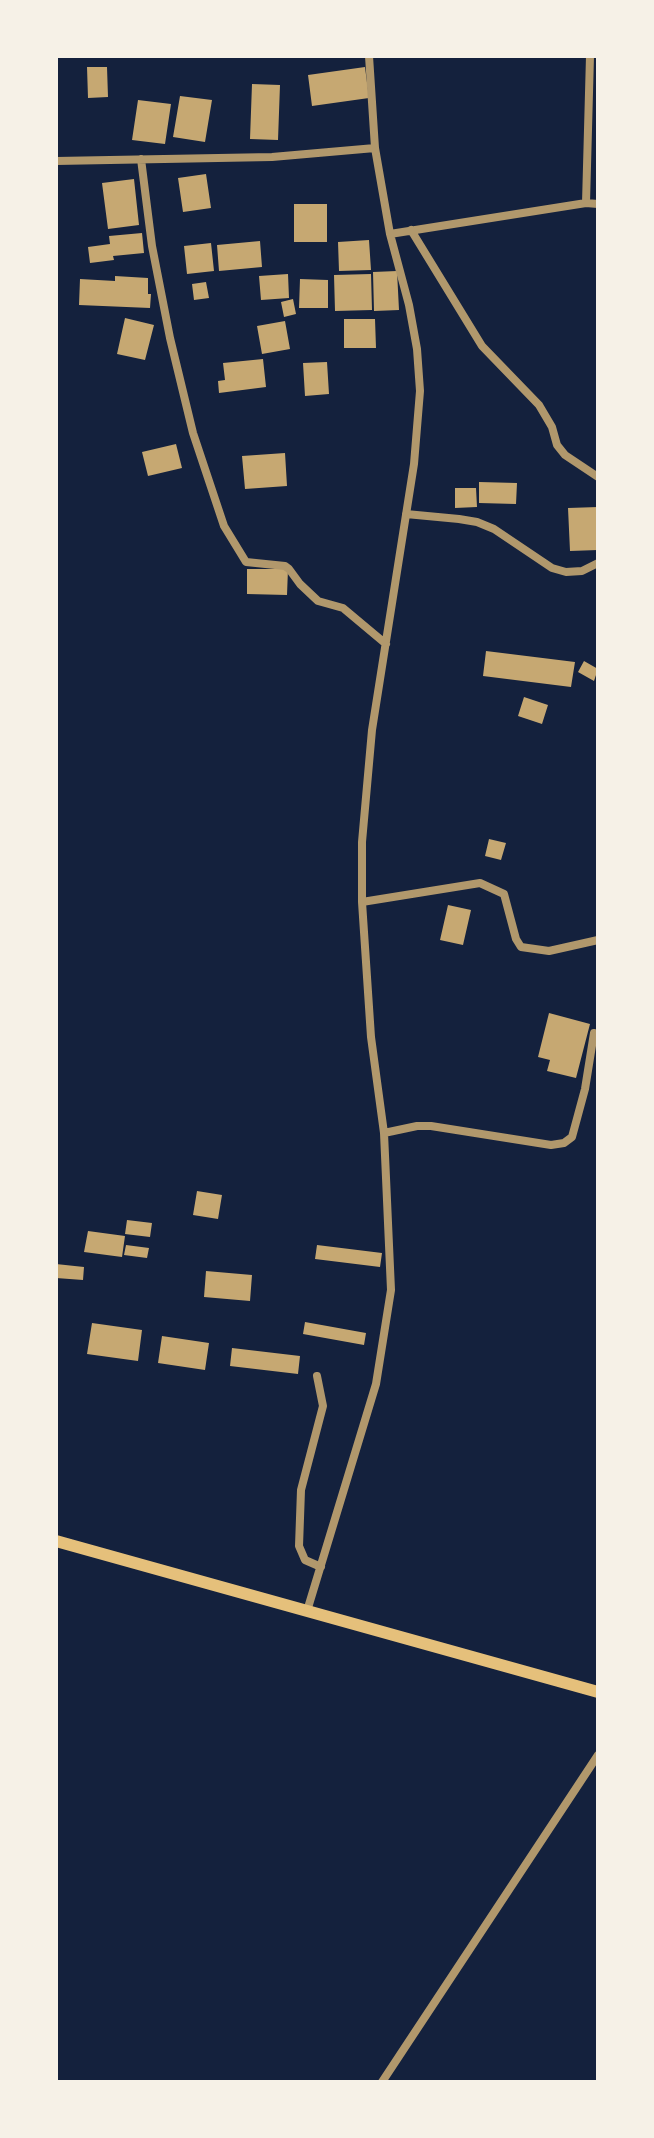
<!DOCTYPE html>
<style>
body{margin:0}
#map{position:relative;width:654px;height:2138px;overflow:hidden;background:#14213d;font-family:"DM Sans",sans-serif}
canvas{display:block}
.frame{position:absolute;inset:0;border:58px solid #f6f1e7;pointer-events:none}
</style>
<div id="map">
<canvas width="654" height="2138"></canvas>
<div class="frame"></div>
</div>
<script>
const ctx = document.querySelector('canvas').getContext('2d');
ctx.lineJoin = 'round';
function fillPath(path, color) {
  ctx.fillStyle = color;
  ctx.fill(path, 'evenodd');
}
function poly(rows) {
  const path = new Path2D();
  for (const r of rows) {
    path.moveTo(r[0], r[1]);
    for (let i = 2; i < r.length; i += 2) path.lineTo(r[i], r[i + 1]);
  }
  return path;
}
function strokePath(path, color, width, dash) {
  ctx.strokeStyle = color;
  ctx.lineWidth = width;
  ctx.lineCap = dash ? 'butt' : 'round';
  ctx.setLineDash(dash || []);
  ctx.stroke(path);
}
const building = poly([
 [87,67,107,67,108,97,88,98],
 [365,67,369,98,312,106,308,75],
 [252,84,280,85,278,140,250,139],
 [180,96,212,100,205,142,173,137],
 [138,100,171,104,165,144,132,140],
 [206,174,211,208,183,212,178,178],
 [134,179,139,225,108,229,102,183],
 [294,204,327,204,327,242,294,242],
 [142,233,144,253,113,256,114,260,90,263,88,247,110,244,109,236],
 [369,240,371,270,339,271,338,242],
 [260,241,262,267,219,271,217,245],
 [211,243,214,271,187,274,184,246],
 [397,271,399,310,374,311,373,272],
 [288,274,289,298,261,300,259,276],
 [371,274,372,310,335,311,334,275],
 [115,276,148,278,148,294,151,294,150,308,79,305,80,279,115,281],
 [300,279,328,280,328,308,299,308],
 [206,282,209,298,194,300,192,284],
 [293,299,296,314,284,317,281,302],
 [125,318,154,325,145,360,117,354],
 [344,319,375,319,376,348,344,348],
 [285,321,290,349,262,354,257,326],
 [263,359,266,387,219,393,218,381,225,380,223,363],
 [327,362,329,394,305,396,303,363],
 [176,444,182,468,148,476,142,452],
 [285,453,287,486,245,489,242,456],
 [479,482,517,483,516,504,479,503],
 [455,488,476,488,477,507,455,508],
 [598,507,598,550,570,551,568,508],
 [247,569,288,569,287,595,247,594],
 [486,651,575,662,571,687,483,676],
 [584,661,598,669,594,681,578,672],
 [524,697,548,705,542,724,518,716],
 [489,839,506,843,501,860,485,856],
 [448,905,471,910,463,945,440,940],
 [549,1013,590,1024,576,1078,547,1071,550,1060,538,1057],
 [197,1191,222,1195,218,1219,193,1215],
 [127,1220,152,1223,150,1237,125,1234],
 [88,1231,125,1236,122,1257,84,1252],
 [126,1245,149,1248,147,1258,124,1255],
 [317,1245,382,1253,380,1267,315,1259],
 [56,1264,84,1267,83,1280,56,1278],
 [206,1271,252,1275,250,1301,204,1297],
 [305,1322,366,1333,364,1345,303,1334],
 [92,1323,142,1330,138,1361,87,1354],
 [162,1336,209,1343,205,1370,158,1363],
 [232,1348,300,1356,298,1374,230,1366]
]);
const minor = poly([
 [141,159,152,246,170,338,193,433,224,526,246,562,285,566,289,569,300,584,318,601,343,608,386,644],
 [56,161,272,157,375,148],
 [586,203,598,204],
 [411,230,482,346,539,405,552,427,557,445,565,455,598,477],
 [390,234,586,203,590,56],
 [406,514,459,519,477,522,494,529,552,568,566,572,582,571,598,563],
 [362,902,480,883,504,894,516,939,521,947,549,951,598,940],
 [384,1133,417,1126,431,1126,551,1145,564,1143,572,1137,585,1089,594,1033],
 [317,1376,323,1406,301,1490,299,1546,305,1560,321,1567],
 [307,1611,376,1384,391,1290,384,1133,371,1037,362,902,362,842,372,730,414,464,420,391,417,349,409,305,390,234,375,148,369,56],
 [382,2082,598,1755]
]);
const primary = poly([
 [56,1541,598,1692]
]);
fillPath(building, '#c6a872');
strokePath(minor, '#b1986c', 8);
strokePath(primary, '#e5c07b', 12);
</script>
